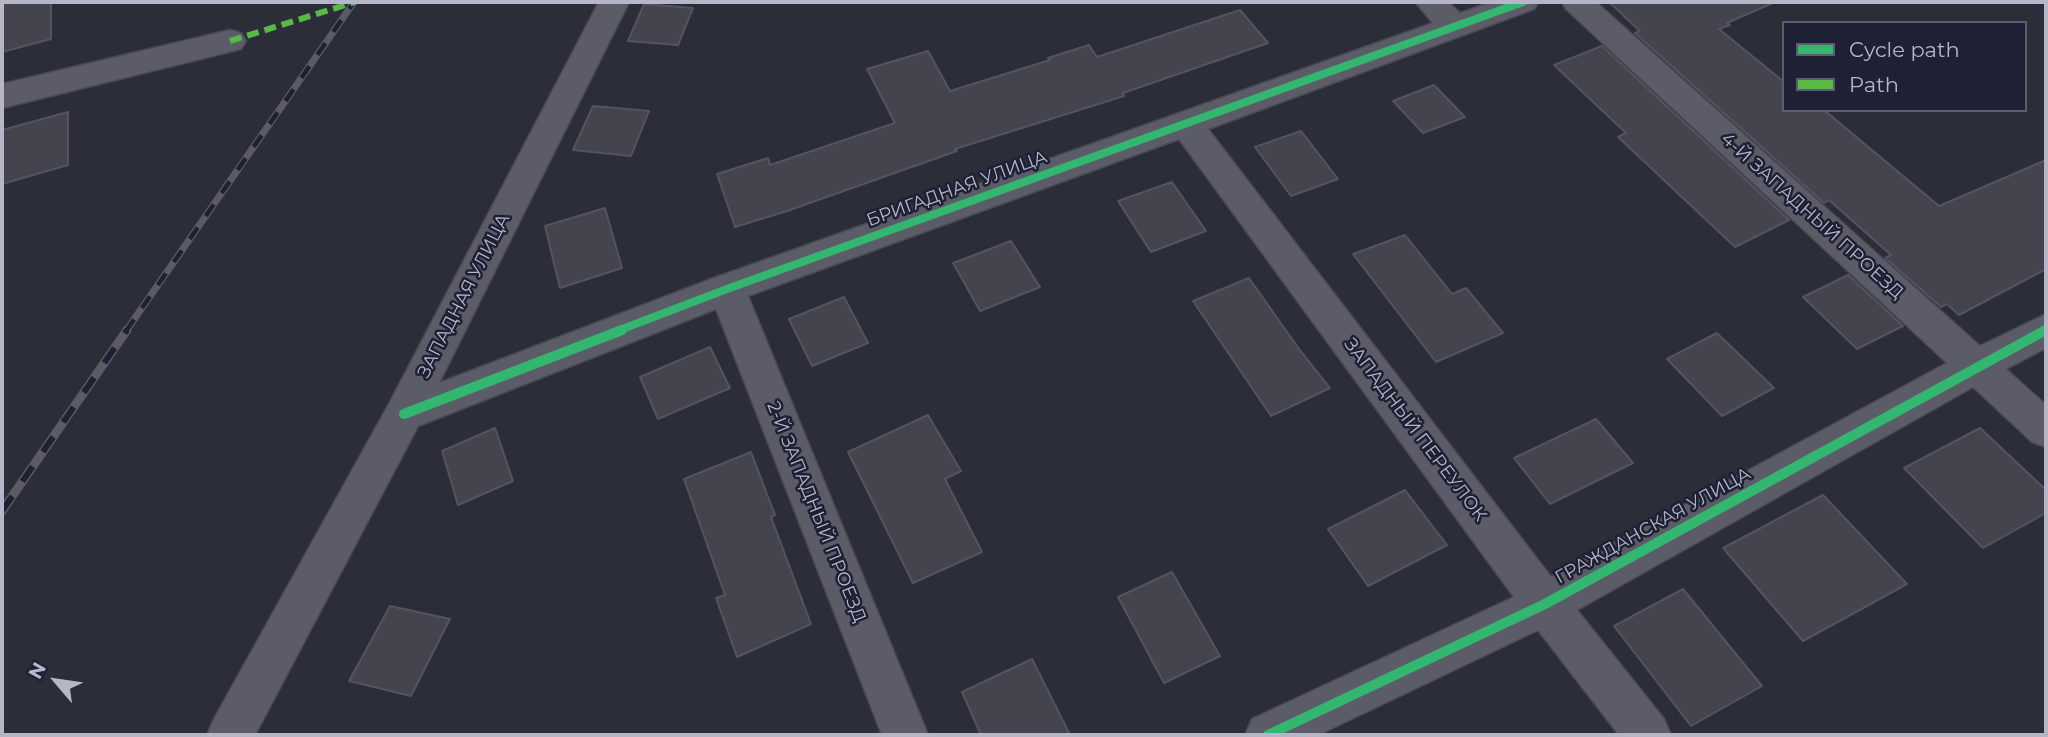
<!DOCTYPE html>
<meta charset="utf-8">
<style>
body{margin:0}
#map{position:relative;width:2048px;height:737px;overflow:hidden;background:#2b2d39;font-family:Montserrat,sans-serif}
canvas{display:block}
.frame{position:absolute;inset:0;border:4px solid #b5b7c9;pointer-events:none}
.legend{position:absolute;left:1782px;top:21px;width:245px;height:91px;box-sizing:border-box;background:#1e2134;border:2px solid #5a5d70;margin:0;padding:9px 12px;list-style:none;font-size:21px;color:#b5b7c9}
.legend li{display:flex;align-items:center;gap:14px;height:35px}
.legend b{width:35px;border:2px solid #5a5d70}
.north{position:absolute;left:21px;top:646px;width:70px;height:70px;-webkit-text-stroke:5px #1e2134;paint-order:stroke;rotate:299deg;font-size:19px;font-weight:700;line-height:28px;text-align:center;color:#b5b7c9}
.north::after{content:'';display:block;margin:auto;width:24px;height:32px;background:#b5b7c9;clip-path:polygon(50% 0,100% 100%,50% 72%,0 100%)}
</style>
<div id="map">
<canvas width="2048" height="737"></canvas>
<div class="frame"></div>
<ul class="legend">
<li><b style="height:9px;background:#33b770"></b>Cycle path</li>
<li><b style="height:9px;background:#58b947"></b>Path</li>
</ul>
<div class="north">N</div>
</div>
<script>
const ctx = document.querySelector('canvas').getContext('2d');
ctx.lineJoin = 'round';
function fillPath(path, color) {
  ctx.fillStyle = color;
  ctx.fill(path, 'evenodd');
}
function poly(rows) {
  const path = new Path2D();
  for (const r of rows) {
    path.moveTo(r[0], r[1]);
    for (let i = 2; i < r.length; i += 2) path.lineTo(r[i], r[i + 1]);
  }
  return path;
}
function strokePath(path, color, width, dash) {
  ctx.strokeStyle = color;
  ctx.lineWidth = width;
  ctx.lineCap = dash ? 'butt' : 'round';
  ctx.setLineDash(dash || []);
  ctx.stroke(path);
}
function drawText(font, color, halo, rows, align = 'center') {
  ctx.font = font + ' Montserrat,sans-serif';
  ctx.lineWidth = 5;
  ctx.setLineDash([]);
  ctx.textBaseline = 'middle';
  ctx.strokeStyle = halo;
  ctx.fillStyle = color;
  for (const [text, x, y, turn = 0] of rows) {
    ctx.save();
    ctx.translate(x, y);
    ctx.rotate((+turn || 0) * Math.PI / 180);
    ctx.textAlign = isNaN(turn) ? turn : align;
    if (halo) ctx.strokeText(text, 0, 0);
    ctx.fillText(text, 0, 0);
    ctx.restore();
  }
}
const building = poly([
 [2,2,51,2,51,39,2,52,2,2],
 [1609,2,1775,2,1727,23,1730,25,1719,29,1784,82,1784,110,1824,110,1939,206,2046,160,2046,269,1959,315,1947,304,1941,307,1885,258,1891,255,1829,200,1824,203,1635,33,1640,31,1609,2],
 [644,4,693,8,678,45,628,41,644,4],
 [1240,10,1268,43,1123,93,1124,96,955,149,957,151,787,211,735,227,717,174,768,158,770,165,895,123,867,69,928,51,950,91,1050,60,1048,58,1089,45,1097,57,1240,10],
 [1602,46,1789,220,1735,247,1618,137,1626,133,1554,65,1602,46],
 [1434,85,1465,117,1423,133,1393,101,1434,85],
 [593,106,649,111,631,156,573,150,593,106],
 [68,112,68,165,2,184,2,130,68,112],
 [1301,131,1338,179,1291,196,1255,147,1301,131],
 [1172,182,1206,231,1151,252,1118,201,1172,182],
 [605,208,622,268,560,288,545,226,605,208],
 [1405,235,1452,294,1466,288,1503,333,1436,362,1353,254,1405,235],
 [1011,241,1040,287,980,311,953,263,1011,241],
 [1848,275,1903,326,1857,349,1803,297,1848,275],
 [1249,278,1299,349,1330,388,1271,416,1193,301,1249,278],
 [844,297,868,343,812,366,789,319,844,297],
 [1717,333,1774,388,1722,416,1667,359,1717,333],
 [710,347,730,388,658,419,640,377,710,347],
 [928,415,961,471,945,479,982,552,913,583,848,452,928,415],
 [1596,419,1633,463,1550,504,1514,458,1596,419],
 [495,428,513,481,458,505,442,451,495,428],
 [1980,428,2046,490,2046,513,1983,548,1904,468,1980,428],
 [751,452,775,515,771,517,811,624,737,657,716,598,725,595,684,479,751,452],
 [1405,490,1447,545,1368,586,1328,529,1405,490],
 [1823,495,1907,584,1803,641,1723,548,1823,495],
 [1172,572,1220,656,1164,683,1118,597,1172,572],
 [1683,589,1762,686,1691,726,1614,626,1683,589],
 [390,606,450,619,411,696,349,681,390,606],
 [1032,659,1070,735,981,735,962,692,1032,659]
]);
const minor = poly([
 [599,2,629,2,439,383,714,278,1433,23,1415,2,1448,2,1460,13,1492,2,1538,2,1534,9,1208,129,1551,577,1947,363,1566,9,1562,2,1596,2,1980,346,2046,314,2046,348,2006,369,2046,405,2046,447,2032,442,1973,387,1577,610,1664,719,1671,735,1619,735,1538,630,1318,735,1245,735,1252,719,1514,597,1179,139,748,296,928,735,882,735,716,309,418,426,255,735,207,735,214,719,390,402,599,2],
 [230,30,241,33,246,41,241,49,2,108,2,84,230,30]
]);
const railFar1 = poly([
 [126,331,354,2]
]);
const rail = poly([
 [2,511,127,330]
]);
const quiet = poly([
 [230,41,355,2]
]);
const cyclewayFar1 = poly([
 [617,331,727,289,1523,2],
 [2043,331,2046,330]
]);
const cycleway = poly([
 [404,414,622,330],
 [1268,735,1545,604,2046,330]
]);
const streetNames = [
 ["БРИГАДНАЯ УЛИЦА",957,189,-20],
 ["4-Й ЗАПАДНЫЙ ПРОЕЗД",1812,216,42],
 ["ЗАПАДНАЯ УЛИЦА",464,296,-63],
 ["ЗАПАДНЫЙ ПЕРЕУЛОК",1415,430,53],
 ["2-Й ЗАПАДНЫЙ ПРОЕЗД",816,512,68],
 ["ГРАЖДАНСКАЯ УЛИЦА",1653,526,-29]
];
fillPath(building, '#43444e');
strokePath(building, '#535461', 2);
strokePath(minor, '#474952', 3);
fillPath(minor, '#5b5c67');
strokePath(railFar1, '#5a5b64', 7);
strokePath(rail, '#5a5b64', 9);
strokePath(railFar1, '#1e2134', 4.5, [14]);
strokePath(rail, '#1e2134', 6, [18]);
strokePath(quiet, '#58b947', 6, [12, 6]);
strokePath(cyclewayFar1, '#33b770', 8);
strokePath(cycleway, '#33b770', 10);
drawText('18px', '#b5b7c9', '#1e2134', streetNames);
</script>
